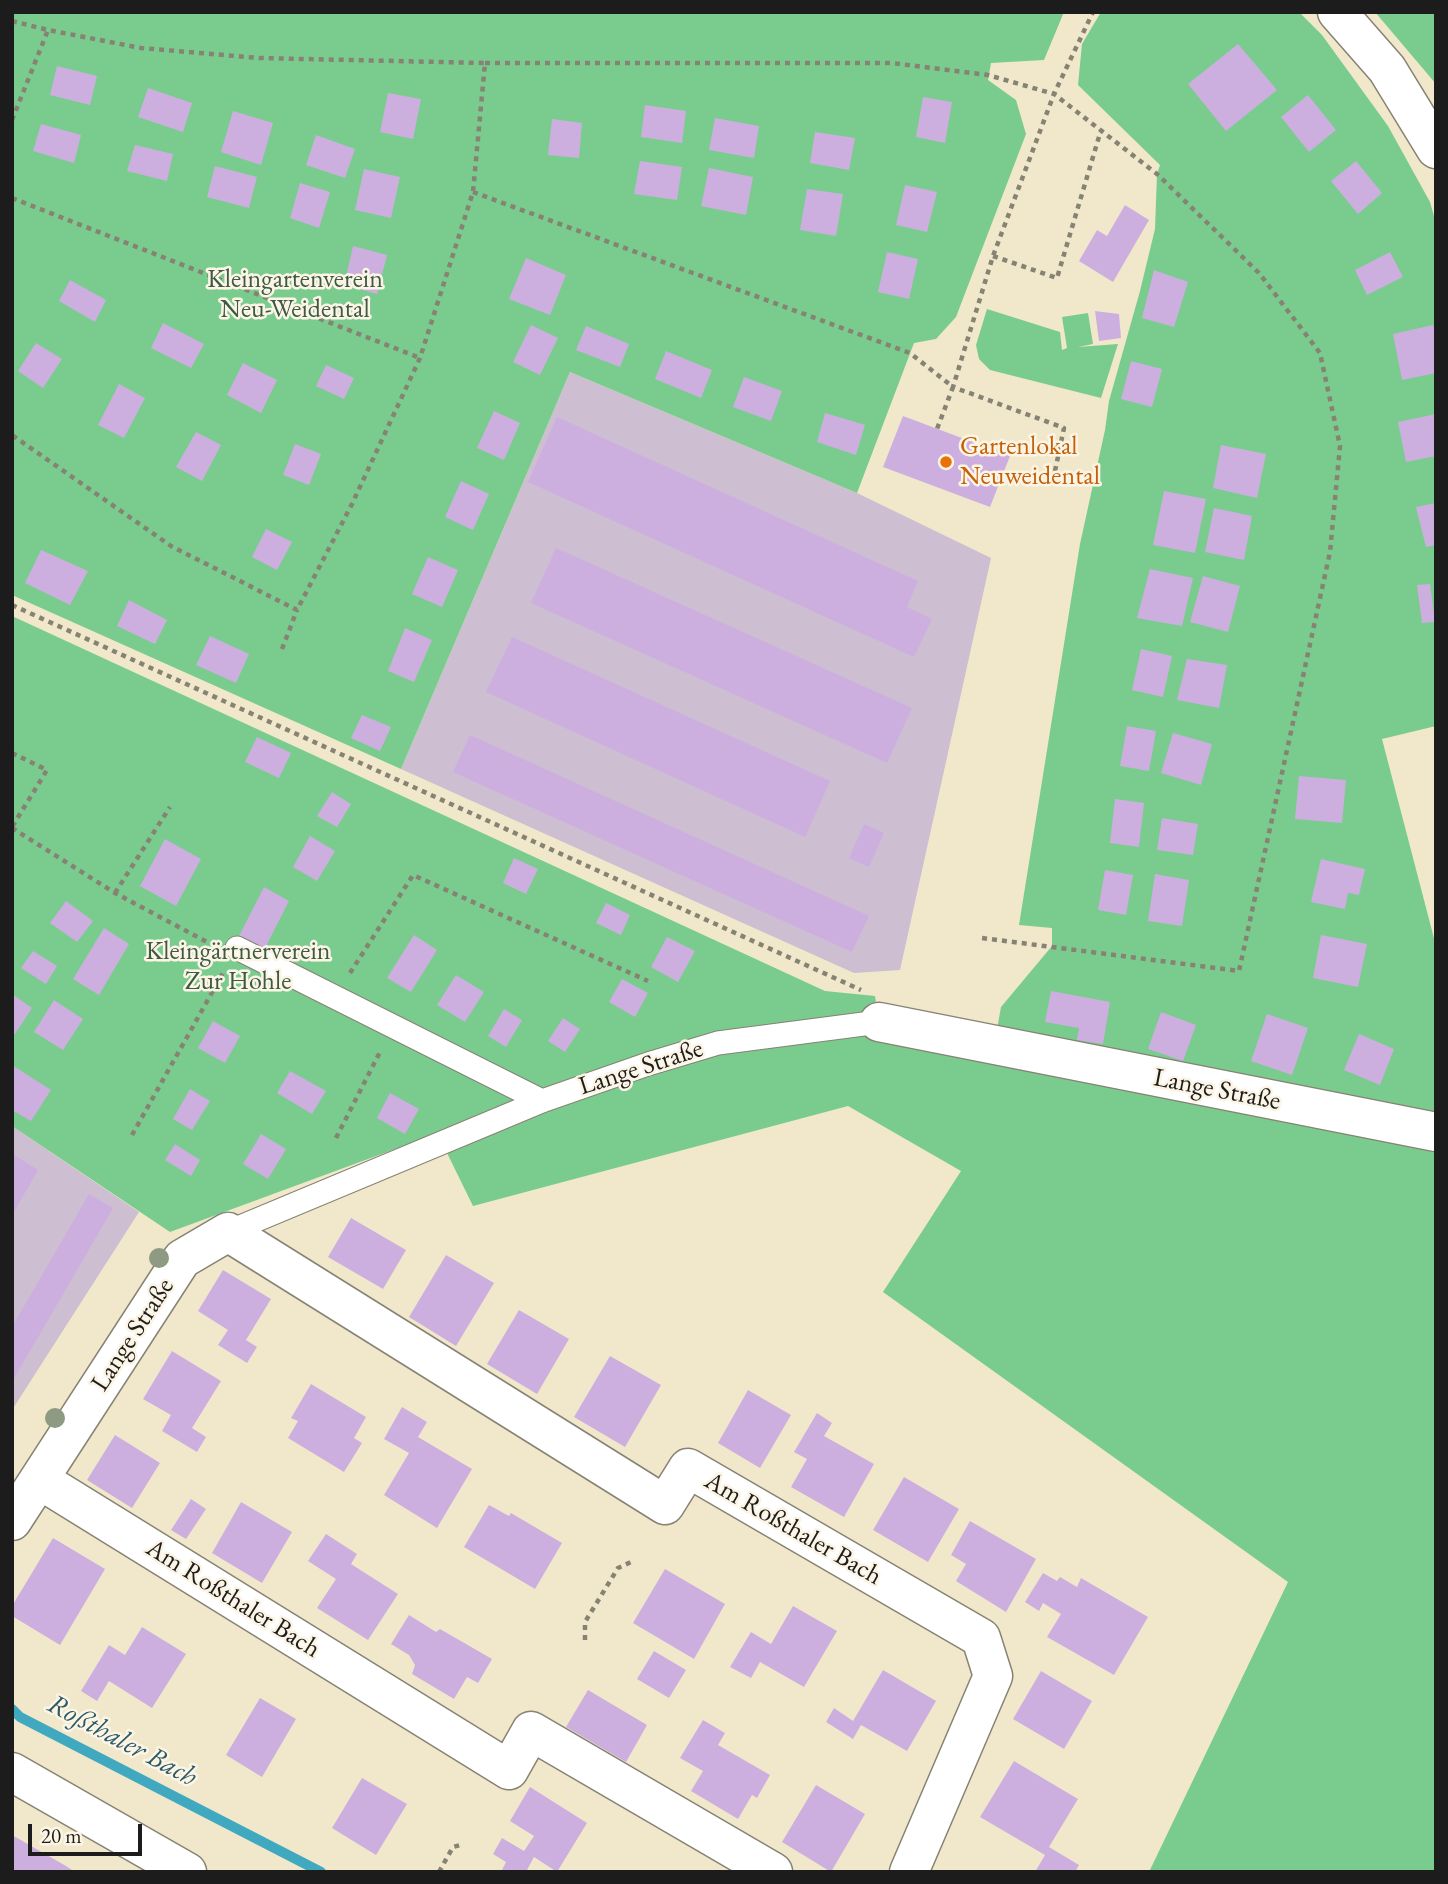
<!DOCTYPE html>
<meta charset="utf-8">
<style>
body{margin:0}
#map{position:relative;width:1448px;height:1884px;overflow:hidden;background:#f1e8cb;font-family:"EB Garamond",serif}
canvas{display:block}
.frame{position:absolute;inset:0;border:14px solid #1c1c1c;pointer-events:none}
.scale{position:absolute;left:28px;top:1824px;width:114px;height:32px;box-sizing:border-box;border:4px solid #1c1c1c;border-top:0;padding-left:9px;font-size:21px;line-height:24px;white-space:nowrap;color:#1c1c1c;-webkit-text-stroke:5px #fcf5e5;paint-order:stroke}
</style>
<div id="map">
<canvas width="1448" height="1884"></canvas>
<div class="frame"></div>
<div class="scale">20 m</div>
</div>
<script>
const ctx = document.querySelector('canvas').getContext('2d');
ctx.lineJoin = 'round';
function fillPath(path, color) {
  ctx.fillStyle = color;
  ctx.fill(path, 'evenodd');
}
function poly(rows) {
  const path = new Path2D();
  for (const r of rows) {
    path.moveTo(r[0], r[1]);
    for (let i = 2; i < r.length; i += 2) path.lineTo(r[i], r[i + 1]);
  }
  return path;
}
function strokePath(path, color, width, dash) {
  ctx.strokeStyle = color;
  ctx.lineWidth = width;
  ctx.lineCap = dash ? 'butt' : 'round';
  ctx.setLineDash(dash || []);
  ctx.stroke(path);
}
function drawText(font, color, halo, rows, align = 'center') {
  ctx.font = font + ' "EB Garamond",serif';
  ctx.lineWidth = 5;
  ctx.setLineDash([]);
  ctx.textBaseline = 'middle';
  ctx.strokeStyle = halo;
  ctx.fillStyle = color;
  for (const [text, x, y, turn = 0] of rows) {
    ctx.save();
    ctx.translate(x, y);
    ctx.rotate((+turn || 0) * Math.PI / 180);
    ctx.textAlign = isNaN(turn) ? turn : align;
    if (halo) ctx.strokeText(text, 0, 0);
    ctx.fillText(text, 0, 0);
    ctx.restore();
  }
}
const industrial = poly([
 [570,372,857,493,991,558,900,970,854,973,401,769],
 [12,1126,139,1212,12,1410]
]);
const green = poly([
 [12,12,1064,12,1044,60,991,63,988,80,1016,100,1026,134,956,317,936,339,914,343,857,493,570,372,401,769,12,595],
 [1101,12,1299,12,1322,35,1388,126,1430,202,1436,223,1436,726,1382,739,1436,946,1436,1872,1149,1872,1288,1582,883,1292,961,1171,848,1106,473,1206,448,1155,444,1131,170,1232,12,1126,12,616,825,991,875,996,879,1022,994,1046,1001,1007,1052,946,1052,928,1019,925,1080,544,1105,430,1109,401,1140,291,1155,229,1157,174,1160,165,1078,85,1082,44],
 [1375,12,1436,12,1436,84],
 [987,309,1060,332,1062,350,1067,348,1062,317,1088,313,1093,344,1078,347,1118,344,1101,398,990,370,979,359,976,345]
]);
const stream = poly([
 [12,1709,20,1717,321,1872]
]);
const building = poly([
 [1238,44,1277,90,1226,131,1188,84],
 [57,66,97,76,90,105,50,95],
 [148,88,192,103,183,132,138,117],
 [388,93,421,99,413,139,380,132],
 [1308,95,1336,130,1309,152,1281,117],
 [923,97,952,102,945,143,916,137],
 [645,105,686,111,682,143,641,137],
 [233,111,273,123,261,165,221,152],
 [715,118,759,126,754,158,709,150],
 [552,119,582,123,579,158,548,155],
 [41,124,81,135,74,163,33,151],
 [815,132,855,138,849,170,810,163],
 [316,135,355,149,345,178,306,165],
 [135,145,173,154,167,181,127,171],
 [640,161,682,167,677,200,634,194],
 [1356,161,1382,193,1358,214,1331,181],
 [215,166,257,177,249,208,207,197],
 [709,168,753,177,746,215,701,206],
 [364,169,400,177,391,218,355,210],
 [300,183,330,192,319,228,290,218],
 [905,185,937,192,927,232,896,225],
 [807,189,843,194,836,236,800,230],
 [1125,205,1149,220,1113,282,1079,261,1097,230,1107,236],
 [353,246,387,255,377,294,344,285],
 [887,252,918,259,909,299,878,292],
 [1390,252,1403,277,1367,295,1355,270],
 [526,258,566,275,550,315,509,299],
 [1154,270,1188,282,1174,327,1142,318],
 [70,280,106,300,95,322,59,301],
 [1095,311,1119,314,1121,338,1099,341],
 [163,323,204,344,191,368,151,348],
 [531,325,558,338,540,375,513,362],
 [1433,325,1436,337,1436,373,1402,380,1393,334],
 [586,326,629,344,620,367,576,350],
 [36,343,62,359,43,388,18,371],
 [666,351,712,370,701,398,655,379],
 [1131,361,1162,369,1152,407,1121,399],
 [243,363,277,380,261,413,227,395],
 [326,365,354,378,344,399,316,386],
 [744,377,782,391,771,421,733,407],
 [119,384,145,398,124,438,98,425],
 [494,411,520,423,504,460,477,448],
 [825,413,865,425,856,455,817,442],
 [1436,414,1436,456,1406,462,1398,422],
 [903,416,1010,456,990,507,883,467],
 [557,417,918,581,907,607,932,619,914,657,528,482],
 [196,432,221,445,202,481,176,467],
 [295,444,321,454,309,485,283,475],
 [1221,445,1266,454,1257,498,1213,488],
 [461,481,489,494,473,530,445,517],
 [1164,491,1206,499,1195,553,1153,545],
 [1436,503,1436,545,1426,547,1416,507],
 [1214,508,1252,516,1244,560,1205,552],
 [266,529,292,542,277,570,252,557],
 [556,548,912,708,887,763,531,603],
 [41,550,88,571,70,605,25,583],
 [428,557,458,570,442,607,412,594],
 [1150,569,1193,578,1182,626,1137,618],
 [1203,576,1240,586,1228,632,1190,622],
 [1430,584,1435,622,1422,623,1417,585],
 [129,600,167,620,155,644,117,626],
 [405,628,432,640,414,682,388,671],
 [210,636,249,654,236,683,196,665],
 [512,637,830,781,805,837,486,692],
 [1141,649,1172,656,1163,697,1132,690],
 [1187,659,1227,665,1219,708,1177,700],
 [362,715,391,727,380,751,351,738],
 [1127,726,1156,731,1149,771,1120,766],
 [1173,733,1212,744,1201,785,1161,773],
 [470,735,869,916,852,952,453,772],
 [257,737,291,753,279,778,245,762],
 [1299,776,1346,780,1342,823,1295,819],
 [332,792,351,804,337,827,317,816],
 [1115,799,1144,803,1139,847,1110,843],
 [1162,818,1198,824,1193,855,1157,850],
 [864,824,884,833,869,867,849,858],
 [310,836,335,851,317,881,293,867],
 [165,839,201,859,176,906,140,886],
 [514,858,538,869,526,894,503,883],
 [1321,859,1365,869,1359,895,1348,893,1345,909,1311,902],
 [1105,870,1133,875,1126,915,1098,910],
 [1155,874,1189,880,1182,926,1148,921],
 [264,887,289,901,264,950,239,936],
 [66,901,93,921,77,942,50,923],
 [606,903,630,915,621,935,596,923],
 [104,928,129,944,99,995,73,979],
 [414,935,437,950,411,992,387,978],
 [1321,935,1367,944,1358,987,1313,978],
 [667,937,695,951,678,982,651,967],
 [33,951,57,966,46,984,21,968],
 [456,975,484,992,465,1022,437,1005],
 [622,979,648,993,635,1017,609,1002],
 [1051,991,1110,1002,1103,1044,1077,1040,1079,1028,1045,1022],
 [12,994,32,1008,15,1034,12,1033],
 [54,1000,83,1019,63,1050,34,1032],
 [504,1009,522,1020,506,1047,488,1036],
 [1161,1012,1196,1025,1183,1061,1148,1049],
 [1267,1014,1308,1028,1292,1075,1251,1061],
 [563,1018,580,1029,565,1052,548,1041],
 [213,1021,240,1036,225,1063,198,1048],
 [1359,1034,1394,1049,1380,1085,1344,1070],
 [12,1065,51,1090,31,1121,12,1110],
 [290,1071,326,1091,312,1114,277,1093],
 [190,1089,210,1101,192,1130,173,1119],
 [390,1093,419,1109,405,1134,377,1118],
 [261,1134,286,1149,268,1179,243,1164],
 [175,1144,200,1160,191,1176,165,1160],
 [14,1155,38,1170,12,1215,12,1159],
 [89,1194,113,1208,12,1382,12,1327],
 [351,1218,406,1250,383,1289,328,1257],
 [446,1255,494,1283,456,1346,409,1317],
 [223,1270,271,1299,246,1340,257,1347,247,1363,218,1345,228,1330,198,1311],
 [519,1310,569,1339,537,1394,487,1364],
 [172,1351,221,1381,192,1428,206,1437,197,1452,162,1431,171,1415,143,1399],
 [610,1356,661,1385,625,1447,574,1417],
 [311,1384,366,1417,354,1438,362,1443,344,1472,288,1438,298,1421,291,1418],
 [748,1390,791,1415,760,1468,718,1443],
 [402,1407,427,1422,418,1437,472,1469,437,1528,384,1495,409,1453,384,1439],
 [817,1413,832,1423,824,1436,874,1464,844,1517,791,1487,807,1459,794,1452],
 [115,1435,160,1463,132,1508,87,1480],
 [904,1477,959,1509,928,1562,873,1530],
 [191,1499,206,1509,186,1539,171,1530],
 [241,1502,292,1532,262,1583,212,1553],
 [489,1505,509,1516,511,1513,562,1543,535,1589,464,1547],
 [970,1521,1036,1559,1006,1612,956,1581,966,1564,951,1555],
 [326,1534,357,1554,351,1564,398,1594,368,1640,317,1608,336,1579,308,1561],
 [53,1538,105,1569,60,1645,12,1616,12,1606],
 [665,1569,725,1604,694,1659,633,1623],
 [1043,1573,1057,1581,1060,1577,1077,1587,1081,1578,1148,1617,1114,1675,1047,1637,1061,1614,1043,1603,1039,1611,1025,1602],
 [793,1606,837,1631,804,1687,760,1662,751,1678,730,1667,751,1632,771,1644],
 [409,1615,436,1632,440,1629,492,1659,478,1683,467,1677,454,1699,412,1674,415,1665,409,1655,391,1644],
 [142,1627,186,1654,152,1708,109,1681,97,1701,81,1691,109,1645,125,1655],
 [654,1651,686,1670,669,1698,637,1679],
 [883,1670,936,1701,907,1751,861,1725,853,1739,826,1722,834,1708,853,1721],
 [1041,1671,1092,1701,1064,1749,1013,1719],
 [588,1690,647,1725,626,1762,566,1727],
 [260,1698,296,1719,262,1777,226,1755],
 [703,1720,725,1733,718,1745,770,1775,757,1798,752,1795,738,1819,691,1791,703,1771,680,1758],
 [1014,1761,1078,1799,1049,1847,1079,1865,1075,1872,1035,1872,1045,1855,980,1817],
 [362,1778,407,1804,376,1855,332,1828],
 [816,1785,865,1814,831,1872,782,1842],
 [530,1787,587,1823,557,1872,534,1857,526,1872,501,1872,506,1862,493,1854,502,1838,524,1851,534,1836,510,1821],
 [12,1835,66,1866,75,1872,12,1872]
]);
const path = poly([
 [12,21,48,30,141,48,259,58,485,63,473,192,420,358,352,504,297,610,171,546,12,435],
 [485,63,892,63,988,75,1054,94,1157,174,1259,273,1320,353,1340,446,1330,552,1239,971,982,938],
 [12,120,48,30],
 [473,192,910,353,953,387,937,429],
 [12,198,420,358],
 [993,256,1057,278,1101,130],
 [1055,471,1064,428,953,387,993,256,1054,94,1093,12],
 [12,605,861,990],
 [282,649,297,610],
 [12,753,47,770,12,827],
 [12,828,115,893,207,942],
 [115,893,170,807],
 [350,973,413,875,648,981],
 [132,1135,223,973],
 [336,1138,380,1052],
 [585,1640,585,1622,618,1568,631,1562],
 [439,1872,453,1847,464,1844]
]);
const lane = poly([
 [237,948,542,1101],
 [228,1232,542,1101,648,1064,718,1043,879,1022]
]);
const street = poly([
 [1337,12,1387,69,1436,149],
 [879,1022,1436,1132],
 [40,1480,509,1770,531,1731,773,1872],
 [12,1521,182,1259,228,1232,665,1505,688,1468,981,1638,993,1676,909,1872],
 [12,1772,187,1872]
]);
const trees = [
 [159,1258],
 [55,1418]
];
const markers = [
 [946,462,7,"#e8710a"]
];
const parkNames = [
 ["Kleingartenverein",295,280],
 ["Neu-Weidental",295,310],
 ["Kleingärtnerverein",238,952],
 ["Zur Hohle",238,982]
];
const foodNames = [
 ["Gartenlokal",960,447],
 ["Neuweidental",960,477]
];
const streetNames = [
 ["Lange Straße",641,1068,-18],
 ["Lange Straße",1217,1090,11],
 ["Lange Straße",133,1335,-57],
 ["Am Roßthaler Bach",793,1529,30],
 ["Am Roßthaler Bach",233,1599,32]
];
const waterNames = [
 ["Roßthaler Bach",122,1741,28]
];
fillPath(industrial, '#cdbed2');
fillPath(green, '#79cc8e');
strokePath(stream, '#40a9c0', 10);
fillPath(building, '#ccafdf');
strokePath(lane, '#868274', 25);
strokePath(street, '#868274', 41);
strokePath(path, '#868274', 4.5, [5, 5]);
strokePath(lane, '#fff', 23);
strokePath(street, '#fff', 38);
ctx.fillStyle = '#8e9a81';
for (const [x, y] of trees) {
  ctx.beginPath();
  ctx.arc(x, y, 10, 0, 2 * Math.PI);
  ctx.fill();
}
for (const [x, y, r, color] of markers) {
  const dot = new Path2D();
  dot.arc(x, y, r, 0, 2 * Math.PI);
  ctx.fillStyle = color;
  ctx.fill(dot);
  strokePath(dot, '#fcf5e5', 2.5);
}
drawText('26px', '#3d5a44', '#fcf5e5', parkNames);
drawText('26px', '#c56008', '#fcf5e5', foodNames, 'left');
drawText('26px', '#1c1c1c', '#fcf5e5', streetNames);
drawText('italic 28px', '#2c5b66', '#fcf5e5', waterNames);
</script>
